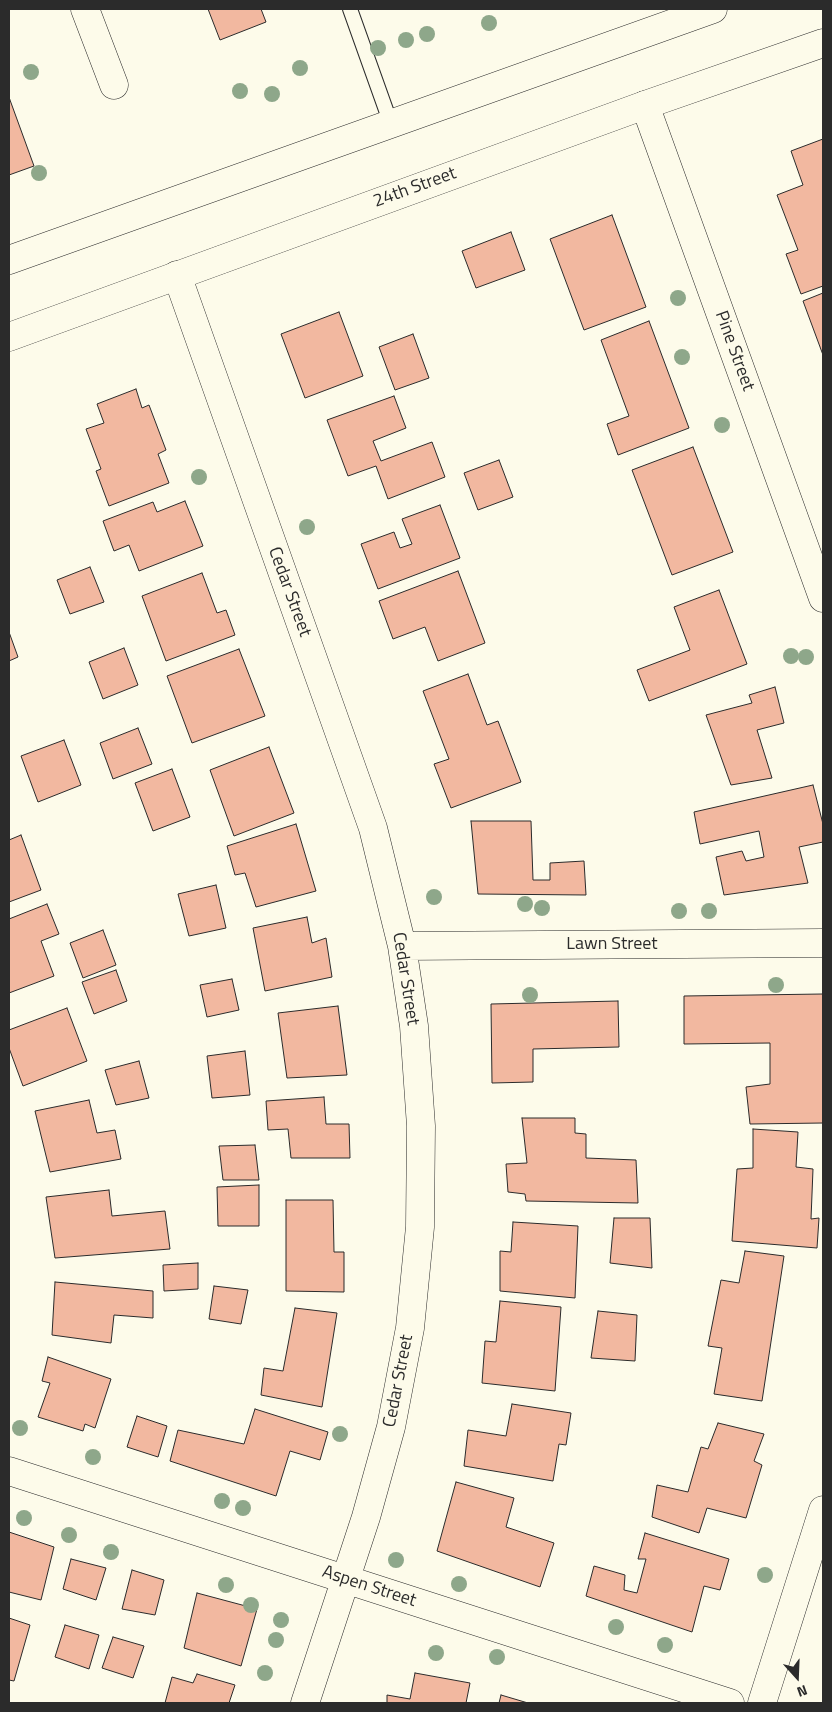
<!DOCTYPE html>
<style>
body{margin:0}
#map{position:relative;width:832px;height:1712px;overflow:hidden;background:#fdfbea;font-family:"Titillium Web",sans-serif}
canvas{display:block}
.frame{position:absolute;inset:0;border:10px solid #2b2b2b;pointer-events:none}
.north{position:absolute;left:772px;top:1652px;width:50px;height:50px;-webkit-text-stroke:4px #fdfbea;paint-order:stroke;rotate:160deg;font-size:14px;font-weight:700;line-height:20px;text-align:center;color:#2b2b2b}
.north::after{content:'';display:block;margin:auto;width:18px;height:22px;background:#2b2b2b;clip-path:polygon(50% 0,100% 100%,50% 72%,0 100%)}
</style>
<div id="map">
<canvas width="832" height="1712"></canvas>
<div class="frame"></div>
<div class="north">N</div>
</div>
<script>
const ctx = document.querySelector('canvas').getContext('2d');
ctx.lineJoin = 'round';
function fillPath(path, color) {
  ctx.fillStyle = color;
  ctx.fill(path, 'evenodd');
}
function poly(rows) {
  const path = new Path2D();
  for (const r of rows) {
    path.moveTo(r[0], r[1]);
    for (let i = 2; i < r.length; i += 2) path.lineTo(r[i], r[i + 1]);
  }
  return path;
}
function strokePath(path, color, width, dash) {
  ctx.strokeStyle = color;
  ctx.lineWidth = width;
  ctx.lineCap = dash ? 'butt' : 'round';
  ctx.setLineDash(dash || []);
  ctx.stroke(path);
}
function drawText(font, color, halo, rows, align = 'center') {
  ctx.font = font + ' "Titillium Web",sans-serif';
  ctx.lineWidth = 4;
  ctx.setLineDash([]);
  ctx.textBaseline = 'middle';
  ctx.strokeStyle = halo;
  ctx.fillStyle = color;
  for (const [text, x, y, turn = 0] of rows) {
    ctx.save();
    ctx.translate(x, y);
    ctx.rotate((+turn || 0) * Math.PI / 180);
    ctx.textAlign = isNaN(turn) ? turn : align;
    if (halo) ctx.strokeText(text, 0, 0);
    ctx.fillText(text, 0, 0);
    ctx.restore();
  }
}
const building = poly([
 [208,9,261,9,266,22,220,40,208,9],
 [10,100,34,166,9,175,9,101,10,100],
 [823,139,823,286,801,294,786,254,798,250,777,195,803,185,791,151,823,139],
 [612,215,646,307,584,330,550,239,612,215],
 [511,232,525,270,476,288,462,251,511,232],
 [823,293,823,355,803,301,823,293],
 [339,312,363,376,305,398,281,334,339,312],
 [649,321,689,428,618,455,607,424,629,416,601,340,649,321],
 [413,334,429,378,395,390,379,347,413,334],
 [136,389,142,408,149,405,166,450,158,454,169,483,109,506,96,471,101,469,86,429,104,423,97,404,136,389],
 [394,396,406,428,373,441,381,461,432,442,445,477,388,499,376,466,348,476,327,420,394,396],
 [693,447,733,552,672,575,632,470,693,447],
 [499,460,513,497,478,510,464,473,499,460],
 [185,501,203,546,139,571,129,545,114,551,103,521,153,502,157,512,185,501],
 [440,505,460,558,378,589,361,544,394,532,400,548,412,544,402,519,440,505],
 [90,567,104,602,70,614,57,580,90,567],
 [458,571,485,643,438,661,425,627,393,639,379,601,458,571],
 [202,573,217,613,226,610,235,635,166,661,142,596,202,573],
 [719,590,747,664,649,701,637,670,690,650,674,607,719,590],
 [9,632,18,657,9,661,9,632],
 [124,648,138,685,103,699,89,662,124,648],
 [239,649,265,716,192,743,167,676,239,649],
 [468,674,487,725,498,721,521,782,451,808,434,764,449,759,423,691,468,674],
 [775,687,784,723,757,730,772,778,731,785,706,715,752,703,749,695,775,687],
 [138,728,152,764,113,779,100,743,138,728],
 [64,740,81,785,38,802,21,756,64,740],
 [269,747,294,813,234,836,210,770,269,747],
 [172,769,190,817,153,831,135,783,172,769],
 [813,785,823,824,823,842,799,847,808,883,724,895,716,857,742,851,746,861,764,857,759,831,700,844,694,812,813,785],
 [471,821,531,821,533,880,550,880,550,863,584,861,586,895,478,894,471,821],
 [296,824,316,891,256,907,245,873,235,875,227,846,296,824],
 [21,835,41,890,9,902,9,840,21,835],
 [216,885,226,928,189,936,178,894,216,885],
 [47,904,59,934,41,941,54,976,9,993,9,919,47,904],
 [307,917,312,943,326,938,332,977,265,991,253,928,307,917],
 [103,930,116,965,83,978,70,943,103,930],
 [116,970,127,1001,94,1014,82,982,116,970],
 [232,979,239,1010,207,1017,200,985,232,979],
 [823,994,823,1123,750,1124,746,1087,770,1084,770,1043,684,1044,684,996,823,994],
 [618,1001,619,1047,533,1049,533,1082,492,1083,491,1004,618,1001],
 [338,1006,347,1075,287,1078,278,1013,338,1006],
 [67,1008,87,1061,23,1086,9,1048,9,1030,67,1008],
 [245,1051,250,1095,212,1098,207,1056,245,1051],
 [139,1061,149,1098,116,1105,105,1070,139,1061],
 [324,1097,326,1124,349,1124,350,1158,291,1158,288,1129,268,1130,266,1101,324,1097],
 [89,1100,97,1133,115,1130,121,1159,50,1172,35,1111,89,1100],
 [522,1118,575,1118,575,1133,586,1134,586,1158,636,1160,638,1203,526,1201,525,1194,508,1192,506,1164,527,1163,522,1118],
 [753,1129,798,1132,796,1167,813,1169,811,1219,819,1218,817,1248,732,1241,737,1169,753,1168,753,1129],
 [255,1145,259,1180,223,1180,219,1146,255,1145],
 [259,1185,259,1226,218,1226,217,1187,259,1185],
 [109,1190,112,1216,165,1211,170,1249,55,1258,46,1197,109,1190],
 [286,1200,333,1200,334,1252,344,1252,344,1292,286,1291,286,1200],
 [614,1218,650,1218,652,1268,610,1263,614,1218],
 [513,1222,578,1226,575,1298,500,1291,500,1251,511,1252,513,1222],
 [745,1251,784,1256,762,1401,714,1394,722,1348,708,1346,721,1280,739,1283,745,1251],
 [198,1263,198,1289,164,1291,163,1265,198,1263],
 [55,1282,153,1291,153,1318,114,1315,111,1343,52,1335,55,1282],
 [214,1286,248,1290,241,1324,209,1319,214,1286],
 [500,1301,561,1307,555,1391,482,1383,485,1341,496,1342,500,1301],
 [295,1308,337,1313,322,1407,261,1395,264,1368,283,1371,295,1308],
 [598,1311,637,1315,635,1361,591,1358,598,1311],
 [48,1357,111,1379,95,1428,85,1424,83,1431,38,1417,50,1383,42,1381,48,1357],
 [512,1404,571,1413,566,1445,559,1444,553,1481,464,1466,468,1430,506,1436,512,1404],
 [255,1409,328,1432,320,1460,290,1451,276,1496,170,1461,178,1430,244,1444,255,1409],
 [137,1416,167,1426,158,1457,127,1447,137,1416],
 [718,1423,764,1434,754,1461,762,1465,746,1518,707,1508,699,1533,652,1517,657,1485,688,1492,701,1447,708,1449,718,1423],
 [456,1482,514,1498,506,1527,554,1543,540,1587,437,1551,456,1482],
 [9,1532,54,1547,41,1600,9,1592,9,1532],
 [645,1533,729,1559,720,1590,704,1586,692,1632,586,1596,594,1566,625,1575,624,1590,637,1593,646,1559,638,1559,645,1533],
 [71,1559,106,1568,96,1600,63,1589,71,1559],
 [132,1570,164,1580,155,1615,122,1609,132,1570],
 [197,1593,257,1609,241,1666,184,1648,197,1593],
 [9,1618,30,1625,14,1681,9,1680,9,1618],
 [65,1625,99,1635,89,1669,55,1657,65,1625],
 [113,1637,144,1646,133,1678,102,1668,113,1637],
 [415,1673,470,1683,466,1703,387,1703,387,1695,410,1699,415,1673],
 [197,1674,235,1685,229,1703,165,1703,172,1677,193,1683,197,1674],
 [501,1695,528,1703,499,1703,501,1695]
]);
const lane = poly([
 [350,9,391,124]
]);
const street = poly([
 [85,9,114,85],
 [645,105,823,598],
 [177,275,373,828,402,946,414,1026,421,1126,420,1227,410,1328,391,1427,366,1517,305,1703],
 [402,946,823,943],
 [9,1471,730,1703],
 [762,1703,823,1510]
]);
const primary = poly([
 [9,260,713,9],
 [9,337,645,105,823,43]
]);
const trees = [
 [489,23],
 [427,34],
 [406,40],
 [378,48],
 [300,68],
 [31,72],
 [240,91],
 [272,94],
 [39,173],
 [678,298],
 [682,357],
 [722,425],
 [199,477],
 [307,527],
 [791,656],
 [806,657],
 [434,897],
 [525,904],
 [542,908],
 [679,911],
 [709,911],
 [776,985],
 [530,995],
 [20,1428],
 [340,1434],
 [93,1457],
 [222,1501],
 [243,1508],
 [24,1518],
 [69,1535],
 [111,1552],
 [396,1560],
 [765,1575],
 [459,1584],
 [226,1585],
 [251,1605],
 [281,1620],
 [616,1627],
 [276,1640],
 [665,1645],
 [436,1653],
 [497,1657],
 [265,1673]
];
const streetNames = [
 ["24th Street",415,188,-20],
 ["Pine Street",734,351,70],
 ["Cedar Street",289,592,70],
 ["Lawn Street",612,945],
 ["Cedar Street",405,979,81],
 ["Cedar Street",399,1381,-79],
 ["Aspen Street",369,1587,18]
];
fillPath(building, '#f2b8a0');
strokePath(building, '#2b2b2b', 1);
strokePath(lane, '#2b2b2b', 16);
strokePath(street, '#2b2b2b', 29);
strokePath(primary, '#2b2b2b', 29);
strokePath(lane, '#fdfbea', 14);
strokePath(street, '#fdfbea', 28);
strokePath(primary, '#fdfbea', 28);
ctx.fillStyle = '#8ea78a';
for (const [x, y] of trees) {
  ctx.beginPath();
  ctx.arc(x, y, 8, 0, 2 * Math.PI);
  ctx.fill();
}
drawText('18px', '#2b2b2b', '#fdfbea', streetNames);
</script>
